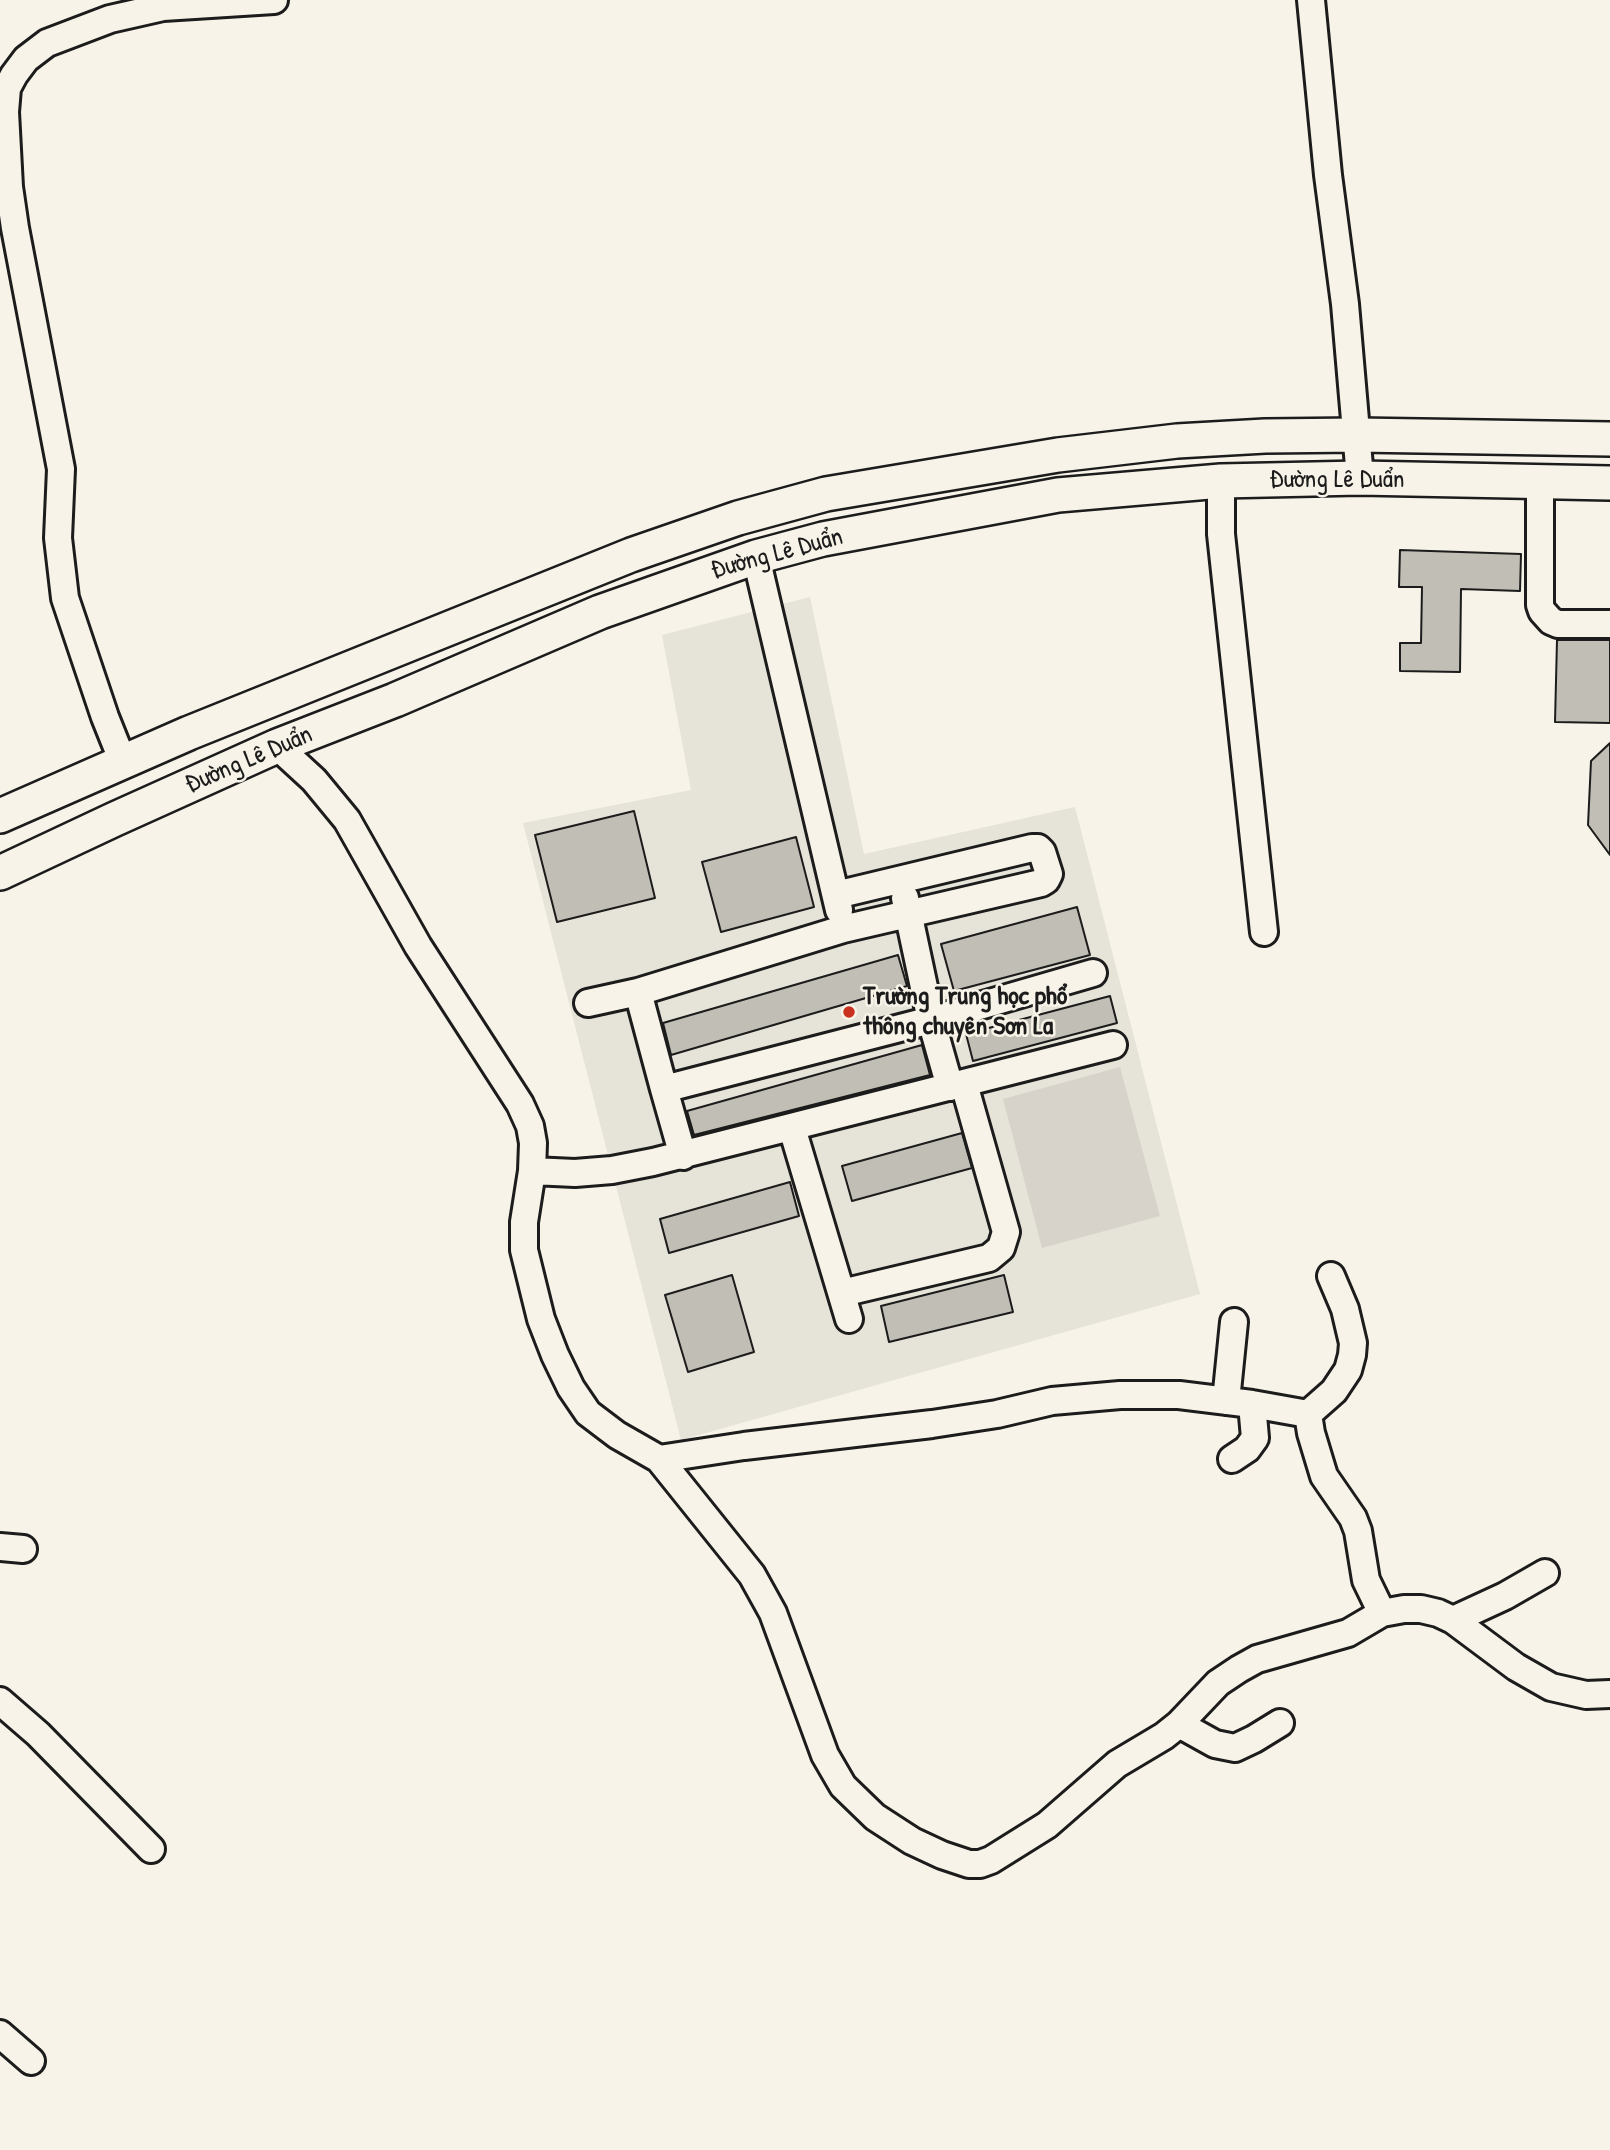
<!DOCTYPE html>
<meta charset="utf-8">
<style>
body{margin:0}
canvas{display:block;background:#f7f3e8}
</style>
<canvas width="1610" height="2150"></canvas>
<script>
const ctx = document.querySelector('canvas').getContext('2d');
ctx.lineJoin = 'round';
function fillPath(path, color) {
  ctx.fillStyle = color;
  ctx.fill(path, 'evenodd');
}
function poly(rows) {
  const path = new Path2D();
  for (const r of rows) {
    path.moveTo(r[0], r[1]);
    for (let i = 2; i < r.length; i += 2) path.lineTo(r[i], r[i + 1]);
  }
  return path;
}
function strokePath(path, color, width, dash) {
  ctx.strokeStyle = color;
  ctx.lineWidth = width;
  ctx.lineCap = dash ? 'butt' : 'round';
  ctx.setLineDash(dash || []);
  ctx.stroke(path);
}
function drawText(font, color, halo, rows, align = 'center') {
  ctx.font = font + ' "Patrick Hand",sans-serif';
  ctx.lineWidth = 5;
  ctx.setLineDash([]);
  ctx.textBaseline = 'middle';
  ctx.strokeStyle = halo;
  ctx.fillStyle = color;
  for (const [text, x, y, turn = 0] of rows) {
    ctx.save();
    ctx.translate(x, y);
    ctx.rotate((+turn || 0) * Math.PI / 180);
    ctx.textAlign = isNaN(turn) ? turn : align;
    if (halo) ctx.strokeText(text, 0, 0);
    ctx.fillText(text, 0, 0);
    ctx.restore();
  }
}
const built = poly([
 [810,597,864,854,1075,807,1200,1294,681,1440,523,823,691,790,662,635]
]);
const green = poly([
 [1120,1067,1160,1216,1042,1248,1003,1099]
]);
const building = poly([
 [1400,550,1521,554,1520,591,1461,589,1460,672,1400,671,1400,643,1421,643,1422,587,1399,587,1400,550],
 [1557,640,1610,640,1610,723,1555,722,1557,640],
 [1610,743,1610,855,1588,825,1591,761,1610,743],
 [634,811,655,898,557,922,535,835,634,811],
 [796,837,814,907,721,932,702,862,796,837],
 [1077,907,1090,955,954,991,941,944,1077,907],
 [898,955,907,986,671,1055,663,1023,898,955],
 [1110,996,1117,1023,973,1061,966,1034,1110,996],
 [922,1045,930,1075,694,1135,687,1111,922,1045],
 [962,1133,972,1168,852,1201,842,1166,962,1133],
 [790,1182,799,1216,669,1253,660,1219,790,1182],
 [732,1275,754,1352,688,1372,665,1295,732,1275],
 [1004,1275,1013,1312,889,1342,881,1306,1004,1275]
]);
const minor = poly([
 [1311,0,1328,175,1345,304,1360,478],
 [1221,481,1221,534,1264,932],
 [1540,482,1540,605,1542,611,1551,621,1558,624,1610,624],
 [756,557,839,910],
 [277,746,314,780,347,820,418,946,520,1104,530,1126,533,1143,532,1171,524,1222,524,1250,541,1319,555,1355,571,1388,588,1413,617,1435,659,1459,752,1575,773,1613,825,1755,843,1786,875,1817,912,1841,942,1855,969,1864,980,1864,991,1860,1047,1825,1117,1764,1164,1736,1179,1724,1218,1683,1239,1669,1257,1659,1348,1633,1382,1613,1404,1609,1421,1609,1438,1613,1453,1620,1516,1667,1551,1687,1586,1695,1610,1694],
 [123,762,105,717,65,598,58,538,61,469,15,228,9,187,5,112,7,88,14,75,26,59,47,43,110,19,163,7,274,0],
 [905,898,931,1020,950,1087],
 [638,992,664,1089,931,1020,1093,973],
 [588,1003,638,992,843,929,1041,883,1046,880,1049,874,1042,852,1038,848,1032,848,836,895],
 [664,1089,683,1156],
 [792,1128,849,1319],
 [532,1171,575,1173,612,1170,653,1162,1113,1045],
 [842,1293,989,1258,1001,1248,1006,1232,964,1084],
 [1226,1401,1234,1322],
 [1308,1414,1311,1433,1324,1476,1353,1518,1358,1531,1366,1580,1382,1613],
 [1308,1414,1334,1391,1348,1370,1352,1355,1353,1343,1345,1309,1331,1276],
 [659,1459,744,1446,932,1424,997,1414,1052,1401,1120,1395,1179,1395,1252,1404,1308,1414],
 [1232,1459,1247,1449,1255,1438,1252,1404],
 [0,1547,23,1549],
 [1453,1620,1505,1596,1545,1573],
 [0,1701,38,1734,151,1849],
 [1179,1724,1215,1744,1235,1748,1254,1739,1280,1723],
 [0,2034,31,2061]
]);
const major = poly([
 [0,816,189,733,631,555,738,518,826,494,1058,455,1177,441,1265,436,1358,435,1610,439],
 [0,873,115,819,277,746,395,700,600,612,756,557,823,539,1058,495,1221,481,1360,478,1610,483]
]);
const markers = [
 [849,1012,7,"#c8321e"]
];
const streetNames = [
 ["Đường Lê Duẩn",1337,480],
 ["Đường Lê Duẩn",777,554,-15],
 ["Đường Lê Duẩn",249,760,-23]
];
const poiNames = [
 ["Trường Trung học phổ",863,997],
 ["thông chuyên Sơn La",863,1027]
];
fillPath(built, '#e6e3d9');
fillPath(green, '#d7d3cb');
fillPath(building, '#c0beb5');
strokePath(building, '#1c1c1c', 2);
strokePath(minor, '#1c1c1c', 32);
strokePath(major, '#1c1c1c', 38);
strokePath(minor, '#f7f3e8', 26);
strokePath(major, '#f7f3e8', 33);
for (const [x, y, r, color] of markers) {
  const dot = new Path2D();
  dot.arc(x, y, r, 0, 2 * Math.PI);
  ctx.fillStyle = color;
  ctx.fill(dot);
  strokePath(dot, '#f7f3e8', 2.5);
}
drawText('26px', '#1c1c1c', '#f7f3e8', streetNames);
drawText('bold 26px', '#1c1c1c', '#f7f3e8', poiNames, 'left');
</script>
